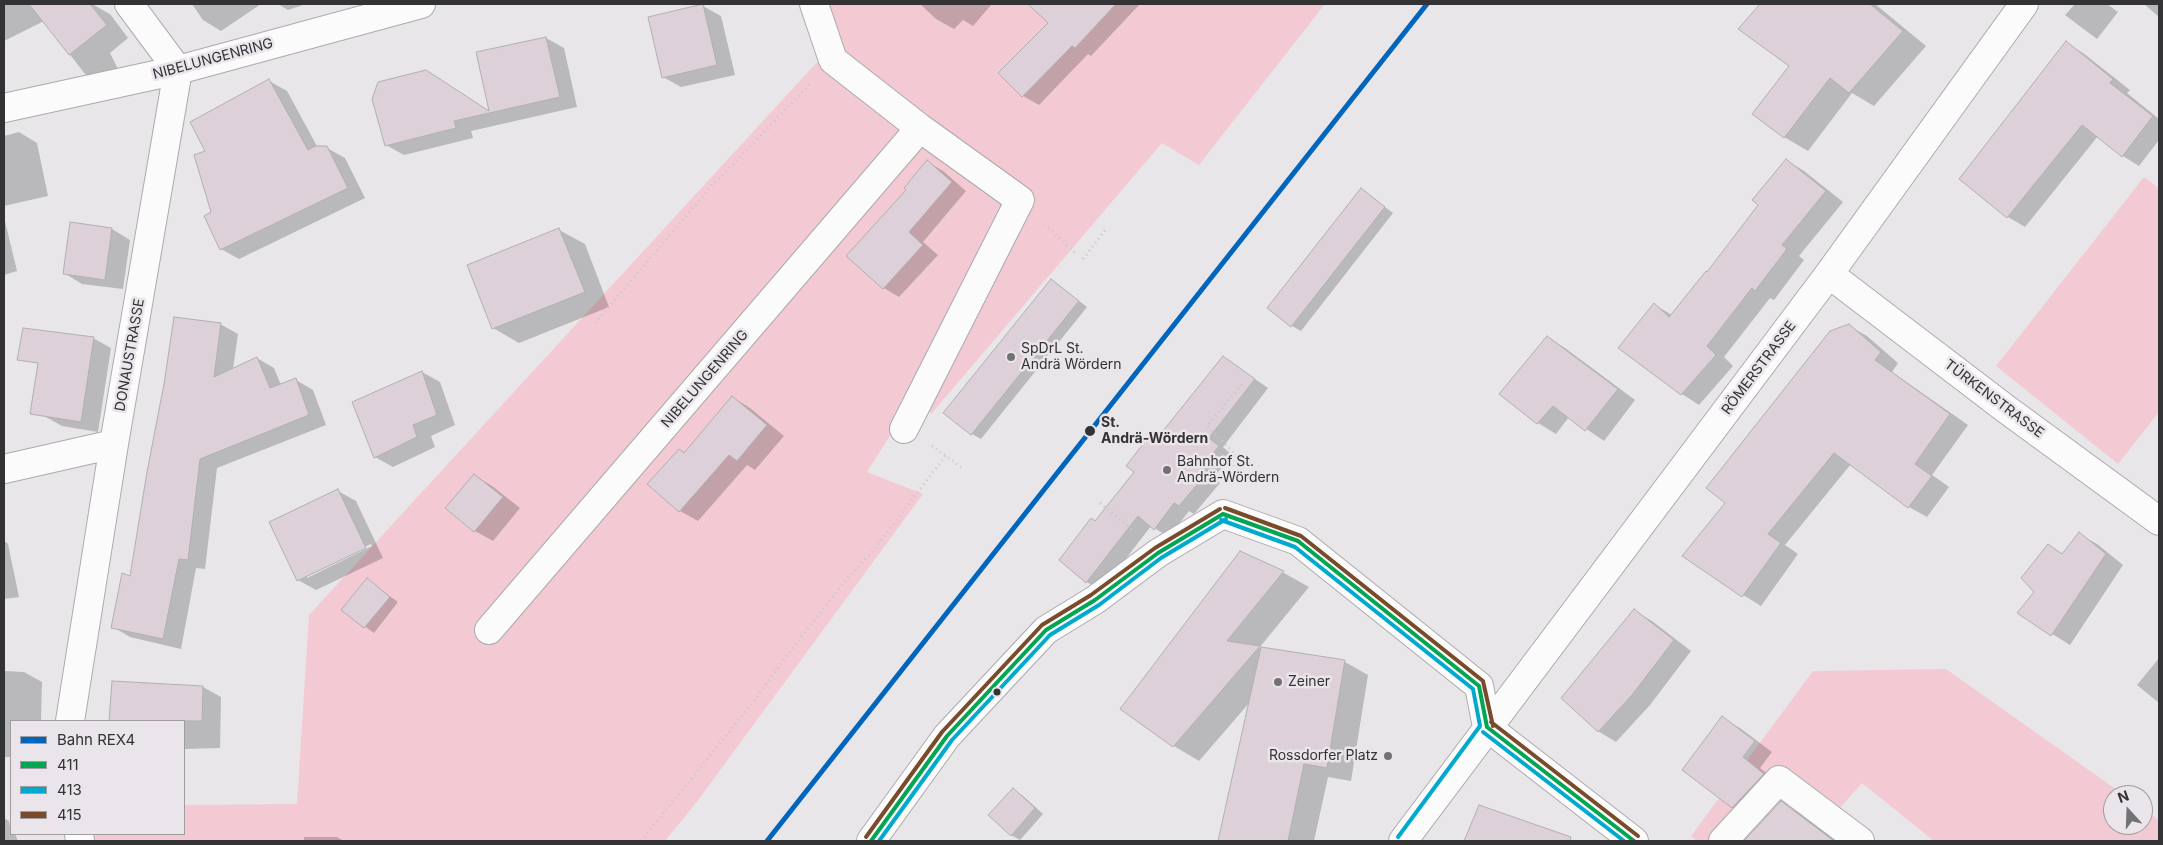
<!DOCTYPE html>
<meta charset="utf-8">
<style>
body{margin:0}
#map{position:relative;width:2163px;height:845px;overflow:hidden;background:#e8e6e9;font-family:Inter,sans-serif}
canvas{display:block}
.frame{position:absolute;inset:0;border:5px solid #333234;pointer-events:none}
.legend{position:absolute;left:10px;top:720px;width:175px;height:115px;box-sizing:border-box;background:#e9e5ea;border:1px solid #a09da1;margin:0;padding:6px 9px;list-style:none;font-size:15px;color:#333234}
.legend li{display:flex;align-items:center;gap:10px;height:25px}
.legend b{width:25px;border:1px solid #a09da1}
.north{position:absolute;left:2103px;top:785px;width:50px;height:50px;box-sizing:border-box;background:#e9e5ea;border:1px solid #a09da1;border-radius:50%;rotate:340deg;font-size:14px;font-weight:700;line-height:20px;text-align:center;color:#333234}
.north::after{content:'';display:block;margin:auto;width:18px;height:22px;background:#727173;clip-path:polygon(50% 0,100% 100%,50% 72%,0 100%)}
</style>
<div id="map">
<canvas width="2163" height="845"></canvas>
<div class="frame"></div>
<ul class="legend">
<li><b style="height:6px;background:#0065bd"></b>Bahn REX4</li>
<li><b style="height:6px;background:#00a651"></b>411</li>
<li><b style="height:6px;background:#00a9ce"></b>413</li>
<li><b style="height:6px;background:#7a4b2a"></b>415</li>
</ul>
<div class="north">N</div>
</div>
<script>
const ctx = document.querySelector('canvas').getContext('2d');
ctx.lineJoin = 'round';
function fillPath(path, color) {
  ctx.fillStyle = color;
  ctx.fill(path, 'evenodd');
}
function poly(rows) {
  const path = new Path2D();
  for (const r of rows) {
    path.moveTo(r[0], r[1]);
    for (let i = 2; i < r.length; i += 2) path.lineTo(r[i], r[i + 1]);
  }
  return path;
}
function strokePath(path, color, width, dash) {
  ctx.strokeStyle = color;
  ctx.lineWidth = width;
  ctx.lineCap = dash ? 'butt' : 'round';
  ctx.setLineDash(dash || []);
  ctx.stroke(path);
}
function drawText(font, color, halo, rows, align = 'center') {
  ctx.font = font + ' Inter,sans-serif';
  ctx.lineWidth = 5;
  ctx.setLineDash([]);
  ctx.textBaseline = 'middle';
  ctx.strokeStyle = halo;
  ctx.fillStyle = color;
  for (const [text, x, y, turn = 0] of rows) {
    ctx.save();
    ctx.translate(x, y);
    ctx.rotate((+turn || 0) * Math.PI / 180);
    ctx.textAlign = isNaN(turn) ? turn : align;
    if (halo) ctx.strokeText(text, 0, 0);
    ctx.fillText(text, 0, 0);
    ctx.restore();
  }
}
const green = poly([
 [822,4,1325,4,1199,165,1162,143,932,413,910,404,867,472,923,494,696,803,665,841,79,841,78,834,184,834,184,805,297,804,309,615,830,48],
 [2144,177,2159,188,2159,412,2118,464,1996,366],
 [1946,669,2124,795,2113,795,2113,825,2143,825,2143,809,2159,820,2159,841,1934,841,1862,783,1837,811,1782,765,1712,841,1697,841,1691,836,1813,671]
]);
const shadow = poly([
 [4,4,92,4,110,14,128,38,110,53,125,83,107,87,85,74,44,21,4,41],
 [192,4,261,4,221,31,203,20],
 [278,4,306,4,288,10],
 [920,4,992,4,973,26,963,20,954,29,936,19],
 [1056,4,1140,4,1091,56,1088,54,1039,105,1023,96,1000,73,1050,23,1043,17],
 [1762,4,1824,4,1827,6,1829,4,1875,4,1926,46,1874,106,1852,93,1808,151,1784,137,1791,66,1740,29],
 [2075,4,2107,4,2118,12,2097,39,2065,15],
 [2144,4,2159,4,2159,17],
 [703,6,721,16,735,75,681,87,663,77],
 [546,38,564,48,577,107,471,131,473,138,404,155,386,145,426,71,490,112],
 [2066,43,2083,53,2130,90,2127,93,2159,119,2159,140,2139,166,2123,156,2098,136,2025,227,2008,217],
 [269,81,287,91,318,148,327,148,345,158,365,198,239,259,221,249,213,213,207,151],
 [19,132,37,143,48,196,4,206,4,136],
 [1786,160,1804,171,1843,202,1799,256,1804,260,1774,300,1770,298,1724,357,1733,366,1699,405,1682,394,1655,305,1672,315,1708,274,1760,205],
 [928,162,943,171,966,191,923,242,938,255,899,297,884,288,848,256,908,190],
 [1361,189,1393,213,1301,331,1292,326],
 [4,217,17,271,4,275],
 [71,224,112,229,130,240,123,289,82,284,64,273],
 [559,230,585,244,609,307,519,343,493,328],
 [1052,280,1087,307,981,439,972,434],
 [220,324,238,334,233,369,257,358,274,368,281,385,296,380,313,390,326,425,217,468,205,569,196,568,181,649,130,637,113,627],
 [1849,326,1867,336,1898,363,1892,372,1968,425,1932,475,1949,487,1927,517,1909,507,1851,464,1785,545,1798,554,1761,606,1743,595,1727,503],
 [1547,337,1565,348,1635,400,1604,441,1569,417,1556,434,1538,423,1501,394],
 [93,338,111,348,98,432,62,426,44,416],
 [1223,357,1268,388,1223,447,1232,455,1213,478,1220,483,1194,514,1189,511,1169,537,1151,526,1101,591,1087,582,1061,560,1096,522],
 [422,372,440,382,455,425,431,436,435,447,393,467,375,457],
 [732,397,750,408,784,436,755,470,747,465,698,521,680,511,679,450,685,453],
 [474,475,492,486,520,508,493,541,475,531],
 [338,491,356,501,383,558,316,590,298,580],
 [371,544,372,546,307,578,307,575],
 [2079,534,2097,544,2123,565,2070,645,2019,613,2036,591,2048,546,2063,554],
 [4,541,8,544,19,597,4,599],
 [1241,552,1284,573,1309,587,1259,648,1345,662,1368,675,1351,781,1328,777,1314,841,1219,840,1250,702,1199,761,1174,746,1121,709],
 [367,580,398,602,374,633,343,610],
 [1634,611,1652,621,1691,651,1650,705,1616,742,1598,731],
 [2159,658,2159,703,2137,685],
 [4,671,24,672,42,682,41,721,11,721,11,757,4,757],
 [113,683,203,687,221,697,220,748,184,749,184,721,110,721],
 [1722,718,1740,728,1772,752,1760,768,1781,785,1751,817,1733,807],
 [1013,790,1022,795,1043,814,1020,840,1011,835],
 [1781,803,1799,813,1837,841,1746,841],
 [1480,806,1557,837,1555,841,1465,841],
 [4,818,9,821,11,834,15,834,18,841,4,841],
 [304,837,337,837,344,841,304,841]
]);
const building = poly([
 [29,4,90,4,107,25,69,55,29,4],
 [703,4,717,65,662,78,648,17,703,4],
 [1028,4,1116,4,1075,48,1072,46,1022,97,998,73,1048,23,1028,4],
 [1760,4,1870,4,1903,31,1849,93,1830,78,1784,138,1752,114,1789,66,1738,29,1760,4],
 [546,37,560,97,454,121,456,128,385,146,372,99,378,82,426,70,489,111,476,52,546,37],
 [2066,41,2113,79,2110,83,2153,116,2122,157,2082,125,2007,218,1959,179,2066,41],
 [269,79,308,150,315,146,327,146,348,188,220,250,204,216,211,212,194,155,205,151,190,122,269,79],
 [1786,159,1826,191,1782,245,1787,249,1755,291,1752,288,1707,346,1716,355,1681,395,1618,348,1654,303,1669,317,1706,271,1707,272,1758,205,1752,200,1786,159],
 [927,160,952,182,909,232,923,245,883,289,846,256,906,190,904,188,927,160],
 [1361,188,1385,207,1291,327,1267,308,1361,188],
 [70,222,112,228,105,280,63,274,70,222],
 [559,228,585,292,492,329,467,265,559,228],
 [1051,279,1079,301,971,435,943,413,1051,279],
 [174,317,221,323,214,377,257,357,270,388,296,378,309,415,200,459,188,560,179,559,163,639,111,628,122,573,130,576,147,472,164,384,174,317],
 [1849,324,1881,352,1875,360,1950,414,1915,464,1932,476,1908,508,1834,453,1768,534,1781,543,1742,597,1682,556,1725,503,1706,488,1830,331,1849,324],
 [23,328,94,337,81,422,30,414,38,363,17,360,23,328],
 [1547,336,1618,389,1585,431,1553,406,1537,424,1499,394,1547,336],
 [1223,356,1255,379,1209,438,1219,446,1200,469,1206,474,1179,506,1174,503,1154,530,1138,516,1086,583,1059,560,1091,518,1095,521,1134,472,1126,466,1153,431,1159,436,1223,356],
 [422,371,437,415,413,425,417,437,374,458,352,402,422,371],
 [732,396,767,425,737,461,729,455,679,512,647,484,679,449,684,453,732,396],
 [474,474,503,497,474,532,445,508,474,474],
 [338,489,366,548,297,581,269,522,338,489],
 [2079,532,2106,554,2051,636,2017,613,2034,592,2021,578,2048,544,2062,554,2079,532],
 [1240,551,1284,571,1227,641,1260,646,1173,747,1120,709,1240,551],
 [367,578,390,597,364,628,341,610,367,578],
 [1634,609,1674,640,1632,695,1598,732,1561,698,1634,609],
 [1261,647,1345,660,1327,768,1304,764,1288,841,1218,841,1261,647],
 [112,681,203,686,202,721,109,721,112,681],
 [1722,716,1755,741,1743,757,1764,774,1732,808,1682,770,1722,716],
 [1013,788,1035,808,1011,836,988,815,1013,788],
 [1781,801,1834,841,1744,841,1781,801],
 [1479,805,1571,837,1570,841,1464,841,1479,805]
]);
const path = poly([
 [1045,224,1075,253],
 [1083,259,1106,229],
 [595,323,710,188,810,84],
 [932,446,961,467],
 [1230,481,1235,454,1207,426,1244,382],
 [1100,503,1132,530],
 [641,841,753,702,791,650,847,579,873,551,946,455]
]);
const minor = poly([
 [814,4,833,60,920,128,1020,200,904,429],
 [4,108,178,70,421,4],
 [1829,274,2006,409,2159,521],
 [4,469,114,444],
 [489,630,920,128],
 [70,721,114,444,178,70,129,4],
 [1487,727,1634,841],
 [79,834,80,841],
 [871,841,947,736,1046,630,1095,600,1158,553,1223,514,1298,541,1479,686,1487,727],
 [1403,841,1829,274,2024,4],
 [1723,841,1779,780,1860,841]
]);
const bus1 = poly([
 [1223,514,1298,541,1479,686,1487,727],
 [1487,727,1634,841],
 [871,841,947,736,1046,630,1095,600,1158,553,1223,514]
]);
const bus2 = poly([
 [1221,520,1295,547,1473,689,1480,726,1398,837],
 [1483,732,1624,841],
 [879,841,952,740,1050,635,1099,605,1161,558,1226,519]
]);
const bus3 = poly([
 [1225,508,1301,536,1483,681,1493,726],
 [1491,722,1638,836],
 [866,837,942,732,1042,625,1091,595,1155,548,1220,509]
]);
const rail1 = poly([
 [767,841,1427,4]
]);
const markers = [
 [1011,357,5,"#727173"],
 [1090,431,6,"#333234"],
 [1167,470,5,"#727173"],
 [1278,682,5,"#727173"],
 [997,692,4.5,"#333234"],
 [1388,756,5,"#727173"]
];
const streetNames = [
 ["NIBELUNGENRING",213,59,-15],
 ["DONAUSTRASSE",130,355,-80],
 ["RÖMERSTRASSE",1759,368,-53],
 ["NIBELUNGENRING",705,379,-49],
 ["TÜRKENSTRASSE",1994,399,37]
];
const poiNames = [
 ["SpDrL St.",1021,349],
 ["Andrä Wördern",1021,365],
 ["Bahnhof St.",1177,462],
 ["Andrä-Wördern",1177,478],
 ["Zeiner",1288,682],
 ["Rossdorfer Platz",1378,756,"right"]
];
const stopNames = [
 ["St.",1101,423],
 ["Andrä-Wördern",1101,439]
];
fillPath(green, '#f3cad3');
fillPath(shadow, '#0003');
fillPath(building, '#ddd0d9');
strokePath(building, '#b0afb1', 1);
strokePath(minor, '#acaaac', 30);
strokePath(path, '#c9c7c9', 3, [1, 4]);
strokePath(minor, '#fcfbfc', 28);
strokePath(bus1, '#00a651', 4);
strokePath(bus2, '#00a9ce', 4);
strokePath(bus3, '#7a4b2a', 4);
strokePath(rail1, '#0065bd', 5);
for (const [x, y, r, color] of markers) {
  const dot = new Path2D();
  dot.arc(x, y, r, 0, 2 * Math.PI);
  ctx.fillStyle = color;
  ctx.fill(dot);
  strokePath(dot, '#e9e5ea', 2);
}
drawText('14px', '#333234', '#e9e5ea', streetNames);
drawText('14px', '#333234', '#e9e5ea', poiNames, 'left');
drawText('bold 14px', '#333234', '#e9e5ea', stopNames, 'left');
</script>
